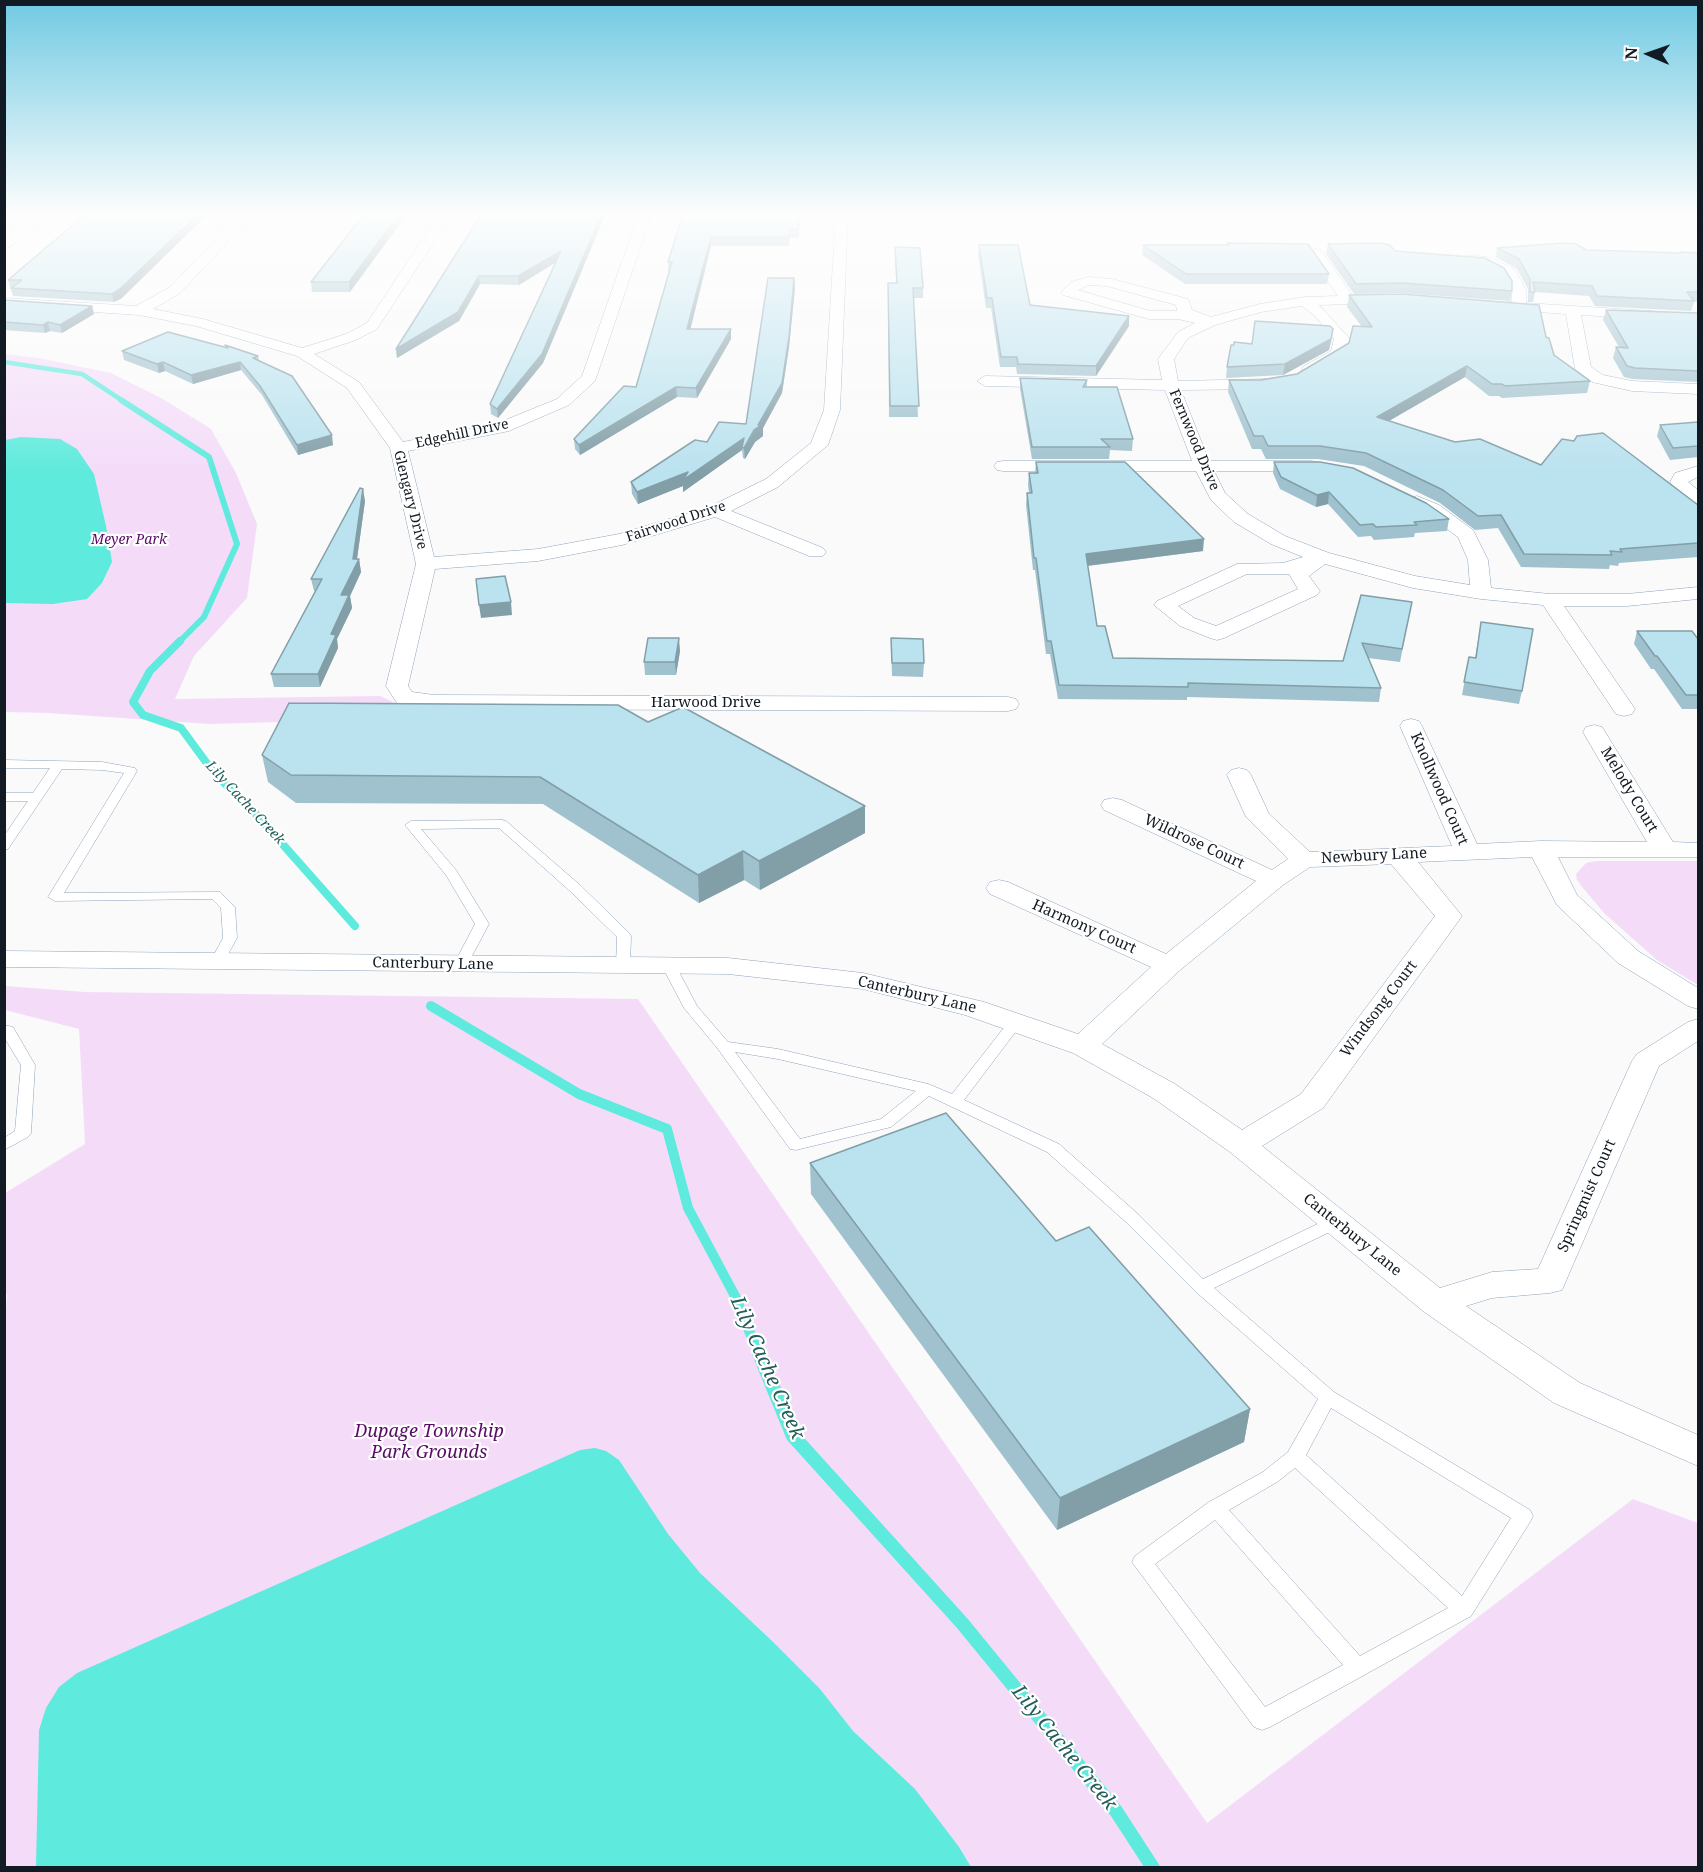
<!DOCTYPE html>
<style>
body{margin:0}
#map{position:relative;width:1703px;height:1872px;overflow:hidden;background:#fafafa;font-family:"Noto Serif",serif}
canvas{display:block}
.frame{position:absolute;inset:0;border:6px solid #121b24;pointer-events:none}
.north{position:absolute;left:1619px;top:24px;width:60px;height:60px;-webkit-text-stroke:4px #fff;paint-order:stroke;rotate:272deg;font-size:16px;font-weight:700;line-height:24px;text-align:center;color:#121b24}
.north::after{content:'';display:block;margin:auto;width:21px;height:27px;background:#121b24;clip-path:polygon(50% 0,100% 100%,50% 72%,0 100%)}
</style>
<div id="map">
<canvas width="1703" height="1872"></canvas>
<div class="frame"></div>
<div class="north">N</div>
</div>
<script>
const ctx = document.querySelector('canvas').getContext('2d');
ctx.lineJoin = 'round';
function fillPath(path, color) {
  ctx.fillStyle = color;
  ctx.fill(path, 'evenodd');
}
function poly(rows) {
  const path = new Path2D();
  for (const r of rows) {
    path.moveTo(r[0], r[1]);
    for (let i = 2; i < r.length; i += 2) path.lineTo(r[i], r[i + 1]);
  }
  return path;
}
function strokePath(path, color, width, dash) {
  ctx.strokeStyle = color;
  ctx.lineWidth = width;
  ctx.lineCap = dash ? 'butt' : 'round';
  ctx.setLineDash(dash || []);
  ctx.stroke(path);
}
function drawText(font, color, halo, rows, align = 'center') {
  ctx.font = font + ' "Noto Serif",serif';
  ctx.lineWidth = 4.5;
  ctx.setLineDash([]);
  ctx.textBaseline = 'middle';
  ctx.strokeStyle = halo;
  ctx.fillStyle = color;
  for (const [text, x, y, turn = 0] of rows) {
    ctx.save();
    ctx.translate(x, y);
    ctx.rotate((+turn || 0) * Math.PI / 180);
    ctx.textAlign = isNaN(turn) ? turn : align;
    if (halo) ctx.strokeText(text, 0, 0);
    ctx.fillText(text, 0, 0);
    ctx.restore();
  }
}
const green = poly([
 [5,354,39,358,111,373,163,399,211,429,236,473,257,524,247,598,194,656,175,699,380,696,408,709,352,720,210,724,48,713,5,712],
 [1596,861,1698,861,1698,985,1657,960,1605,914,1582,887,1577,880,1576,874,1586,863],
 [5,986,85,992,638,999,1207,1823,1633,1499,1698,1523,1698,1867,5,1867,4,1340,7,1294,4,1291,5,1193,85,1144,79,1029,5,1010]
]);
const water = poly([
 [21,437,60,439,77,449,94,474,106,526,112,562,102,583,87,599,53,604,5,603,5,440],
 [595,1448,606,1451,619,1460,668,1534,700,1573,772,1641,820,1689,853,1731,915,1789,959,1847,971,1867,36,1867,39,1730,46,1708,59,1687,77,1673,580,1450]
]);
const streamFar4 = poly([
 [4,362,82,374,123,401]
]);
const streamFar3 = poly([
 [121,400,209,457,237,544,204,617,179,642]
]);
const streamFar2 = poly([
 [180,641,150,671,133,702,143,715,181,728,214,773,255,813,355,926]
]);
const streamFar1 = poly([
 [431,1006,579,1094,667,1129,688,1208,735,1296,759,1355]
]);
const stream = poly([
 [759,1353,793,1436,962,1623,1116,1811,1153,1868]
]);
const service = poly([
 [4,760,102,762,135,768,137,771,64,893,220,892,235,907,237,938,223,963,213,963,211,960,223,938,221,908,212,899,55,901,48,897,124,773,102,770,62,769,8,849,4,850,4,836,28,801,4,801,4,793,33,793,50,768,4,768,4,760],
 [502,820,506,821,580,885,629,933,631,936,630,966,628,969,618,969,616,966,617,937,570,891,499,828,421,829,456,870,489,924,466,967,456,967,454,964,475,924,446,875,405,825,411,821,502,820],
 [669,962,676,966,697,1006,728,1042,778,1049,928,1084,952,1094,1010,1020,1020,1020,1022,1023,1020,1026,964,1100,1059,1144,1138,1214,1203,1279,1330,1218,1336,1216,1342,1218,1344,1222,1342,1226,1214,1288,1334,1392,1530,1510,1533,1516,1530,1522,1471,1616,1270,1727,1262,1730,1254,1727,1132,1562,1135,1556,1209,1502,1263,1472,1288,1452,1318,1399,1195,1291,1126,1222,1047,1152,929,1096,891,1127,796,1150,790,1149,718,1049,684,1008,662,966,669,962],
 [735,1052,778,1059,916,1091,881,1119,800,1139,735,1052],
 [1331,1408,1511,1518,1462,1596,1306,1455,1331,1408],
 [1295,1468,1448,1608,1360,1656,1229,1510,1277,1482,1295,1468],
 [1215,1520,1343,1665,1265,1707,1155,1564,1215,1520],
 [4,1025,13,1027,35,1065,31,1133,28,1137,4,1150,4,1138,15,1131,21,1065,4,1037,4,1025]
]);
const minor = poly([
 [241,213,255,213,180,293,153,309,203,319,302,348,346,334,367,323,440,213,453,213,377,329,356,340,314,354,359,382,403,442,498,423,557,399,582,376,639,213,652,213,595,381,569,405,509,431,408,451,434,557,538,549,619,534,709,507,766,479,811,443,824,410,836,213,848,213,840,410,828,445,778,487,731,511,823,548,826,552,823,556,809,556,715,517,622,545,538,561,435,569,408,686,412,692,434,695,1008,697,1016,699,1019,704,1016,709,1008,711,434,709,397,703,386,686,416,564,390,448,347,388,297,356,196,326,139,315,4,306,4,298,136,306,170,287,241,213],
 [1316,249,1321,250,1352,295,1386,295,1393,299,1386,303,1319,305,1350,339,1343,356,1316,372,1304,372,1302,369,1304,366,1331,351,1334,339,1315,316,1302,306,1261,312,1215,325,1188,338,1174,359,1178,381,1266,379,1274,384,1266,389,1181,390,1209,461,1311,461,1317,462,1320,466,1317,470,1311,471,1214,471,1225,493,1248,514,1285,536,1329,553,1415,576,1470,585,1468,560,1458,537,1425,513,1410,506,1408,502,1410,498,1417,496,1439,505,1473,530,1488,560,1491,588,1550,594,1627,594,1698,587,1698,599,1627,606,1564,606,1635,709,1632,714,1624,716,1616,714,1543,605,1481,599,1413,588,1325,564,1309,576,1320,591,1317,595,1224,638,1217,640,1210,638,1180,626,1154,605,1157,601,1237,564,1283,563,1303,557,1271,544,1234,522,1211,500,1196,471,1003,471,997,470,994,466,997,462,1003,461,1192,461,1165,390,985,386,977,381,985,376,1162,380,1158,359,1178,332,1195,323,1178,319,1149,319,1063,295,1061,292,1071,282,1088,277,1112,279,1188,299,1192,310,1211,317,1260,304,1305,297,1338,296,1309,253,1316,249],
 [1089,285,1107,286,1176,305,1177,311,1150,311,1078,290,1089,285],
 [1247,574,1289,574,1298,589,1216,626,1194,618,1178,606,1247,574],
 [1472,255,1492,258,1515,270,1526,290,1526,303,1698,314,1698,322,1581,315,1591,367,1603,375,1632,381,1698,384,1698,394,1632,391,1592,382,1575,369,1566,314,1497,309,1495,306,1497,303,1512,302,1512,290,1504,276,1484,265,1467,262,1465,259,1467,256,1472,255],
 [1698,466,1698,477,1688,482,1698,490,1698,504,1677,492,1670,482,1675,473,1698,466],
 [1411,719,1419,721,1422,726,1477,844,1541,841,1647,842,1583,732,1586,727,1594,725,1602,727,1673,842,1698,843,1698,857,1558,857,1577,895,1638,951,1698,988,1698,1009,1688,1006,1618,963,1557,905,1532,857,1418,862,1462,916,1323,1108,1262,1146,1440,1288,1492,1272,1538,1269,1632,1061,1637,1054,1688,1022,1698,1019,1698,1041,1659,1066,1562,1290,1550,1293,1492,1298,1466,1306,1580,1383,1698,1435,1698,1466,1554,1403,1423,1311,1230,1152,1153,1098,1073,1053,965,1015,863,989,728,974,4,967,4,951,728,958,863,973,984,1002,1078,1034,1151,967,990,894,986,888,990,882,999,880,1008,882,1166,954,1256,881,1104,810,1101,805,1104,800,1113,798,1122,800,1272,870,1288,859,1246,817,1227,775,1231,770,1239,768,1247,770,1251,775,1269,814,1310,852,1452,846,1400,726,1403,721,1411,719],
 [1391,864,1435,916,1301,1094,1242,1130,1175,1084,1102,1044,1179,971,1283,885,1310,867,1391,864]
]);
const tertiary = poly([
 [34,213,51,213,10,247,4,249,4,236,34,213]
]);
const wall = poly([
 [87,213,122,298,114,302,13,296,8,280],
 [365,213,350,292,312,292,311,282],
 [482,213,606,213,543,363,498,418,491,414,490,404,555,263,519,285,480,284,459,321,397,358,396,349],
 [683,213,801,213,798,238,790,237,789,246,711,246,690,329,731,339,697,398,677,397,580,455,575,449,574,439,636,387,669,271,668,271,668,262],
 [1227,243,1329,274,1327,284,1185,284,1142,255,1143,245,1227,245],
 [1328,244,1395,251,1512,291,1510,301,1400,293,1354,294,1326,254],
 [979,245,1030,305,1129,316,1129,326,1096,376,1017,374,1016,367,1000,367,991,308,986,308,978,254],
 [895,247,923,288,923,298,913,298,918,417,889,417,888,283,896,283],
 [1497,248,1680,253,1681,252,1698,253,1698,302,1694,302,1691,311,1595,306,1589,296,1535,292,1533,302,1528,302,1528,289,1517,269,1496,257],
 [794,278,795,288,789,347,782,393,763,428,763,436,755,442,745,459,743,458,742,450,683,492,683,486,638,504,632,494,631,482,707,442,746,424],
 [1349,295,1546,337,1554,355,1590,381,1587,393,1502,398,1499,396,1489,396,1465,377,1389,421,1455,442,1541,465,1698,505,1698,557,1619,563,1618,566,1610,565,1609,569,1521,567,1498,528,1475,530,1440,503,1364,466,1318,459,1266,459,1261,449,1252,449,1228,392,1229,380,1261,380,1297,374,1349,343,1362,327,1347,307],
 [4,300,92,306,94,314,62,333,50,331,45,333,4,330],
 [1606,310,1698,313,1698,383,1698,382,1632,379,1624,377,1613,358,1616,347,1619,347,1603,320],
 [1332,340,1329,350,1283,375,1226,378,1227,367],
 [225,345,258,356,259,360,333,445,298,455,262,395,241,370,193,384,165,371,159,373,124,360,122,351,226,348],
 [1020,378,1087,380,1087,387,1133,439,1132,451,1110,450,1109,459,1032,459,1020,389],
 [1698,422,1698,457,1670,460,1657,436,1660,425],
 [1036,462,1203,551,1088,566,1097,626,1113,658,1343,661,1361,595,1412,602,1400,662,1368,658,1381,688,1379,702,1187,697,1187,700,1058,699,1050,654,1046,654,1035,570,1033,570,1026,505,1027,493,1029,493,1028,485,1029,473,1035,473],
 [1274,462,1449,519,1447,531,1415,533,1414,537,1374,540,1371,536,1358,537,1328,504,1316,507,1280,489,1273,473],
 [365,501,357,559,359,559,361,572,350,596,352,608,337,639,338,648,320,687,274,687,271,674,315,591,314,591,311,579],
 [1481,622,1522,691,1519,704,1462,695,1469,657,1475,658],
 [1637,631,1698,639,1698,709,1682,709,1654,669,1651,669,1634,644],
 [891,638,924,663,923,677,892,676],
 [680,651,676,675,645,675,644,662],
 [648,722,865,806,865,833,760,890,744,880,699,903,543,804,296,803,268,782,262,755],
 [810,1163,1056,1241,1250,1409,1244,1442,1057,1530,811,1194]
]);
const shadedWall = poly([
 [199,213,209,213,122,298,114,302,112,294],
 [400,213,408,213,350,292,349,282],
 [602,213,606,213,543,363,498,418,497,409],
 [800,213,801,213,798,238,798,230],
 [711,237,711,246,688,339,687,329],
 [561,251,561,259,519,285,518,276],
 [479,276,480,284,459,321,397,358,396,349],
 [794,278,795,288,789,347,782,393,763,428,763,436,755,442,745,459,744,448,758,425],
 [92,306,94,314,62,333,60,325],
 [1129,316,1129,326,1096,376,1096,366],
 [48,322,50,331,45,333,43,325],
 [731,329,731,339,697,398,696,388],
 [1333,329,1329,350,1283,375,1285,364],
 [163,362,165,371,159,373,157,364],
 [240,362,241,370,193,384,191,375],
 [1467,366,1465,377,1375,429,1377,417],
 [676,387,677,397,580,455,579,445],
 [332,435,333,445,298,455,297,445],
 [744,438,742,450,683,492,683,486,638,504,637,492],
 [363,489,365,501,356,566,359,559,361,572,350,596,352,608,337,639,338,648,320,687,318,674,331,634,341,595,353,559],
 [1329,492,1328,504,1316,507,1317,495],
 [1204,539,1203,551,1085,566,1086,554],
 [511,602,512,615,481,618,479,605],
 [679,638,680,651,676,675,675,662],
 [865,806,865,833,760,890,759,861],
 [743,851,744,880,699,903,698,875],
 [1250,1409,1244,1442,1057,1530,1060,1498]
]);
const building = poly([
 [87,213,199,213,120,289,112,294,11,288,22,280,8,280,87,213],
 [365,213,400,213,349,282,311,282,365,213],
 [482,213,602,213,542,354,497,409,490,404,561,251,518,276,479,276,458,312,396,349,482,213],
 [683,213,800,213,798,230,790,228,789,237,711,237,687,329,731,329,696,388,676,387,579,445,574,439,624,386,636,387,672,262,668,262,683,213],
 [1227,243,1308,244,1329,274,1186,274,1143,245,1229,245,1227,243],
 [1380,243,1390,245,1395,251,1485,258,1504,268,1512,281,1512,291,1402,283,1356,284,1328,244,1380,243],
 [1563,243,1576,244,1586,250,1682,253,1681,252,1698,253,1698,292,1687,292,1694,301,1597,296,1592,286,1533,282,1535,292,1530,292,1530,279,1519,259,1497,248,1563,243],
 [979,245,1018,245,1030,305,1129,316,1096,366,1018,364,1017,357,1001,357,992,298,987,298,979,245],
 [895,247,920,248,923,288,913,288,919,406,890,406,888,283,897,283,895,247],
 [768,278,794,278,789,337,782,383,758,425,762,425,754,430,744,448,742,447,744,438,683,480,688,472,637,492,631,482,695,440,707,442,719,422,746,424,768,278],
 [1402,294,1539,305,1546,337,1549,338,1554,355,1590,381,1505,386,1502,384,1492,384,1467,366,1377,417,1455,442,1480,439,1541,465,1562,439,1574,441,1577,436,1603,433,1698,505,1698,543,1620,549,1622,552,1610,551,1612,555,1524,554,1501,515,1478,516,1443,490,1366,453,1320,446,1268,446,1263,436,1254,436,1229,380,1261,380,1297,374,1349,343,1353,326,1372,327,1349,295,1402,294],
 [4,300,92,306,60,325,48,322,43,325,4,322,4,300],
 [1606,310,1698,313,1698,371,1635,368,1627,366,1616,347,1628,348,1606,310],
 [1255,321,1330,326,1333,329,1331,339,1285,364,1227,367,1231,345,1234,345,1234,342,1252,344,1255,321],
 [168,332,228,348,225,345,258,356,253,358,292,376,332,435,297,445,260,386,240,362,191,375,163,362,157,364,122,351,168,332],
 [1020,378,1087,380,1083,387,1117,387,1133,439,1101,439,1110,447,1032,447,1020,378],
 [1698,422,1698,446,1673,448,1660,425,1698,422],
 [1036,462,1125,462,1204,539,1086,554,1097,626,1105,626,1113,658,1343,661,1361,595,1412,602,1402,649,1362,643,1381,688,1188,683,1188,687,1059,685,1051,641,1047,641,1036,558,1034,558,1027,493,1032,493,1029,473,1038,473,1036,462],
 [1274,462,1320,462,1353,468,1426,503,1449,519,1414,522,1417,525,1376,527,1373,524,1360,525,1329,492,1317,495,1281,477,1274,462],
 [360,488,363,489,353,559,359,559,341,595,349,595,331,634,336,635,318,674,271,674,322,579,311,579,360,488],
 [505,576,511,602,479,605,476,579,505,576],
 [1481,622,1533,629,1522,691,1464,682,1469,657,1476,658,1481,622],
 [1637,631,1692,631,1698,639,1698,695,1686,695,1657,656,1655,656,1637,631],
 [648,638,679,638,675,662,644,662,648,638],
 [891,638,923,639,924,663,892,663,891,638],
 [289,703,618,705,648,722,683,707,865,806,759,861,743,851,698,875,540,777,291,775,262,755,289,703],
 [946,1113,1056,1241,1089,1227,1250,1409,1060,1498,810,1163,946,1113]
]);
const farStreetnames = [
 ["Edgehill Drive",462,434,-12],
 ["Fernwood Drive",1194,440,67],
 ["Glengary Drive",410,500,76],
 ["Fairwood Drive",676,522,-18]
];
const farParknames = [
 ["Meyer Park",129,540]
];
const farWaternames = [
 ["Lily Cache Creek",245,803,47]
];
const streetNames = [
 ["Harwood Drive",706,703],
 ["Knollwood Court",1439,789,66],
 ["Melody Court",1629,790,59],
 ["Wildrose Court",1194,842,25],
 ["Newbury Lane",1374,856,-3],
 ["Harmony Court",1084,927,24],
 ["Canterbury Lane",433,964,1],
 ["Canterbury Lane",917,995,13],
 ["Windsong Court",1379,1009,-53],
 ["Springmist Court",1587,1196,-66],
 ["Canterbury Lane",1352,1235,39]
];
const nearParknames = [
 ["Dupage Township",429,1432],
 ["Park Grounds",429,1453]
];
const nearWaternames = [
 ["Lily Cache Creek",767,1368,66],
 ["Lily Cache Creek",1064,1748,51]
];
fillPath(green, '#f4dcf9');
fillPath(water, '#5eeadc');
strokePath(streamFar4, '#5eeadc', 4.5);
strokePath(streamFar3, '#5eeadc', 6);
strokePath(streamFar2, '#5eeadc', 8);
strokePath(streamFar1, '#5eeadc', 10);
strokePath(stream, '#5eeadc', 14);
strokePath(service, '#8da3bd', 1);
strokePath(minor, '#8da3bd', 1);
strokePath(tertiary, '#8da3bd', 1);
fillPath(service, '#fff');
fillPath(minor, '#fff');
fillPath(tertiary, '#fff');
fillPath(wall, '#a0c2ce');
fillPath(shadedWall, '#829ea7');
fillPath(building, '#bae2ef');
strokePath(building, '#829ea7', 1.5);
const sky = ctx.createLinearGradient(0, 0, 0, 475);
sky.addColorStop(0, '#71cae3');
sky.addColorStop(0.45, '#fdfdfd');
sky.addColorStop(1, '#fdfdfd00');
ctx.fillStyle = sky;
ctx.fillRect(0, 0, 1703, 475);
drawText('14px', '#121b24', '#fff', farStreetnames);
drawText('italic 14px', '#590a66', '#fff', farParknames);
drawText('italic 14px', '#245e58', '#fff', farWaternames);
drawText('15px', '#121b24', '#fff', streetNames);
drawText('italic 18px', '#590a66', '#fff', nearParknames);
drawText('italic 20px', '#245e58', '#fff', nearWaternames);
</script>
